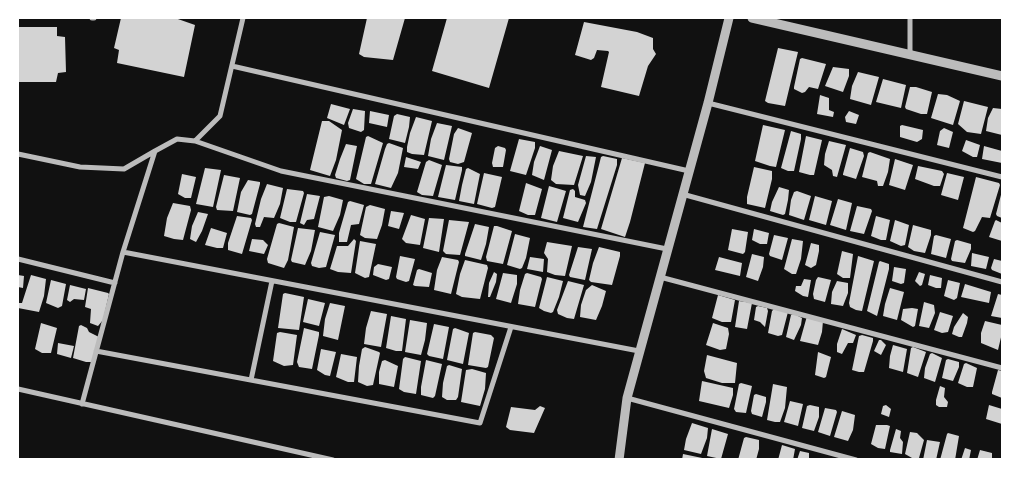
<!DOCTYPE html>
<style>
body{margin:0}
#map{position:relative;width:1020px;height:477px;overflow:hidden;background:#111;font-family:Quicksand,sans-serif}
canvas{display:block}
.frame{position:absolute;inset:0;border:19px solid #fff;pointer-events:none}
</style>
<div id="map">
<canvas width="1020" height="477"></canvas>
<div class="frame"></div>
</div>
<script>
const ctx = document.querySelector('canvas').getContext('2d');
ctx.lineJoin = 'round';
function fillPath(path, color) {
  ctx.fillStyle = color;
  ctx.fill(path, 'evenodd');
}
function poly(rows) {
  const path = new Path2D();
  for (const r of rows) {
    path.moveTo(r[0], r[1]);
    for (let i = 2; i < r.length; i += 2) path.lineTo(r[i], r[i + 1]);
  }
  return path;
}
function strokePath(path, color, width, dash) {
  ctx.strokeStyle = color;
  ctx.lineWidth = width;
  ctx.lineCap = dash ? 'butt' : 'round';
  ctx.setLineDash(dash || []);
  ctx.stroke(path);
}
const building = poly([
 [121,18,175,18,195,25,184,77,117,63,119,50,114,48],
 [367,18,405,18,393,60,364,57,359,54],
 [447,18,509,18,489,88,432,71],
 [584,22,637,32,653,38,653,49,656,54,648,66,639,96,601,87,609,52,608,51,597,50,594,58,591,60,575,55],
 [18,27,57,27,57,36,65,37,66,72,58,73,56,82,18,82],
 [778,48,798,52,785,106,768,103,765,101],
 [802,58,826,64,818,89,809,87,805,92,802,93,794,89,794,87,800,59],
 [833,67,849,69,849,76,843,92,825,86],
 [858,72,879,77,871,105,850,99,852,86],
 [883,79,906,85,901,108,876,102],
 [910,87,916,87,932,92,927,114,921,114,906,109,905,107],
 [938,94,947,95,960,101,953,125,931,118],
 [820,95,829,98,829,110,834,112,833,117,817,114],
 [964,101,988,107,981,134,967,132,958,124],
 [331,104,350,109,344,125,327,118],
 [993,108,1002,109,1002,135,986,131,988,118],
 [353,109,365,111,364,130,361,132,349,128,348,123],
 [370,111,389,115,387,127,369,123],
 [849,111,859,115,856,124,846,122,845,117],
 [397,114,410,117,409,127,405,143,389,139,394,116],
 [416,117,432,121,424,155,412,154,407,152,407,147,410,133],
 [322,121,329,121,342,130,336,160,330,176,310,170],
 [437,123,452,126,444,160,428,156,431,139],
 [763,125,785,130,776,167,770,166,755,161],
 [902,125,923,130,922,139,917,142,900,137,900,126],
 [458,128,472,133,464,162,458,164,450,162,449,159,454,134],
 [944,128,953,132,949,148,937,145,940,131],
 [791,131,801,134,801,139,794,171,788,171,781,168],
 [368,136,383,143,371,184,364,184,356,179,366,137],
 [806,136,822,140,814,175,810,175,799,172],
 [519,139,535,142,535,148,526,175,510,171],
 [966,140,980,145,977,157,973,157,962,151],
 [829,141,846,145,837,177,833,176,832,170,824,165,825,154],
 [389,143,403,148,398,173,391,188,375,184,385,149,387,144],
 [346,144,357,146,350,180,347,181,336,178,335,175,340,159],
 [498,146,505,148,506,150,503,167,493,167,492,163,495,148],
 [540,146,552,150,544,180,532,175,534,162],
 [984,146,1002,151,1002,163,982,159],
 [850,148,863,152,864,156,856,179,843,175,843,174],
 [559,151,583,156,574,185,556,184,551,180,553,166],
 [870,152,890,159,888,172,883,186,878,186,877,181,862,177,868,153],
 [586,156,596,157,591,182,585,196,580,195,578,185],
 [603,156,617,159,617,165,597,229,583,227,599,165,601,157],
 [406,157,421,162,418,169,404,167],
 [622,158,645,163,630,222,625,237,601,229],
 [895,159,913,165,905,190,889,185],
 [429,160,442,165,433,196,422,195,417,192,426,162],
 [446,165,462,167,462,170,455,200,438,197],
 [918,166,942,171,944,174,940,186,934,186,915,179],
 [754,167,772,171,772,179,765,208,747,204,747,197],
 [205,168,221,170,213,207,196,204],
 [468,168,480,174,474,204,459,201,462,185,466,169],
 [484,173,502,177,495,207,492,208,477,204],
 [947,173,964,177,958,200,941,195],
 [182,174,196,177,191,198,185,198,178,194],
 [224,175,240,178,233,211,217,210,216,207],
 [976,177,999,183,1000,185,990,218,982,217,975,231,973,232,963,228],
 [248,180,260,182,260,184,252,214,250,215,237,212,241,192],
 [526,183,542,189,535,215,528,215,519,211],
 [267,184,283,188,280,204,274,218,264,217,260,227,256,227,255,224,261,199],
 [549,186,566,191,557,222,541,218],
 [779,187,789,190,788,200,785,214,783,215,770,211,772,202],
 [287,189,303,191,304,193,296,222,290,222,280,218],
 [573,189,575,191,575,197,585,200,586,203,578,222,563,218,570,190],
 [797,191,811,196,804,220,789,215,791,200,794,192],
 [1002,191,1002,218,997,216,996,214],
 [307,194,320,196,314,219,307,220,304,225,300,223],
 [329,196,343,200,340,215,333,231,318,227,324,197],
 [815,196,832,201,826,225,809,220],
 [838,199,852,203,846,230,830,225],
 [350,201,364,205,359,224,351,225,347,242,339,242,339,233,348,202],
 [173,203,190,206,191,210,183,240,174,239,164,236,167,218],
 [370,205,385,209,382,225,377,239,365,238,360,235,366,207],
 [857,206,871,209,872,211,864,234,850,231],
 [391,211,404,213,399,229,388,226],
 [198,212,208,214,202,231,196,242,190,239,192,226],
 [411,215,425,219,420,245,406,243,402,239],
 [237,216,251,218,252,220,242,254,228,250,228,243],
 [876,216,890,220,886,240,881,240,871,236],
 [429,218,444,219,439,252,423,248],
 [449,220,469,222,460,255,446,254,443,251],
 [895,220,909,225,905,245,901,246,890,241],
 [996,220,1002,223,1002,241,989,237,995,221],
 [279,223,294,227,288,260,284,268,268,263,267,259,277,224],
 [475,224,489,227,486,244,481,260,465,256,465,254],
 [913,225,931,230,931,235,925,253,914,251,908,247],
 [494,226,497,226,512,231,503,264,487,261,486,257],
 [211,228,227,233,223,248,217,248,205,245],
 [298,228,315,230,311,251,305,265,292,262,291,260],
 [732,229,748,232,745,252,743,254,728,250],
 [754,229,769,233,767,244,760,244,752,240],
 [320,232,335,235,326,267,319,268,312,266,311,263],
 [515,234,530,238,526,258,522,268,520,269,507,265],
 [774,235,788,238,782,260,770,256,769,254],
 [936,235,951,239,946,258,931,254,934,236],
 [252,239,263,240,268,245,264,254,249,251],
 [354,239,356,241,351,273,338,272,330,269,337,246,348,246],
 [792,239,803,241,801,259,796,274,792,274,784,269],
 [957,240,971,244,971,249,965,263,952,261,951,259,955,241],
 [360,241,376,244,369,277,365,278,355,273],
 [547,242,572,246,565,276,555,275,547,272,548,259,544,253],
 [811,243,819,245,819,251,816,265,811,268,805,265],
 [578,247,592,249,585,280,570,277,569,275],
 [599,247,620,252,620,256,612,285,591,282,589,280,593,263],
 [842,251,853,254,850,278,843,278,837,274],
 [972,253,989,257,986,269,971,266],
 [752,254,764,257,763,267,758,281,746,277],
 [400,256,415,259,409,281,406,282,397,279,396,277],
 [858,256,874,261,862,311,856,310,850,307,849,303],
 [442,257,458,260,459,262,451,294,434,290,437,270],
 [530,257,544,259,543,272,527,269],
 [719,257,742,263,740,276,715,270],
 [994,259,1002,261,1002,274,992,270,991,268],
 [465,260,487,265,488,268,480,299,462,297,456,294,460,274],
 [880,261,889,264,889,269,877,316,867,311,879,262],
 [378,264,392,267,389,279,386,280,373,275,374,267],
 [894,267,906,269,904,283,901,284,892,281],
 [419,269,432,273,429,287,415,286,413,285,417,270],
 [494,272,497,274,496,282,490,297,488,297,489,283],
 [919,272,925,274,922,285,920,286,915,281],
 [503,273,517,275,517,284,511,303,496,299],
 [527,273,541,277,542,279,535,307,518,304,520,290,525,274],
 [18,275,24,276,23,288,18,287],
 [31,275,46,279,44,296,39,312,18,308,18,303,22,303],
 [930,275,942,278,941,288,936,288,928,285],
 [547,277,563,281,559,297,553,312,551,313,544,311,539,308],
 [818,277,831,280,825,302,814,299,813,294,816,280],
 [804,279,811,280,808,297,803,296,795,291,796,286,801,286],
 [51,280,66,284,62,306,58,308,46,303],
 [948,280,960,283,957,298,954,300,944,296],
 [568,281,584,285,574,319,567,318,558,314,557,310],
 [837,281,848,283,848,293,843,306,831,304,832,292],
 [965,284,991,292,989,303,961,297],
 [70,285,86,289,84,300,74,299,70,302,67,300],
 [592,285,606,291,602,306,596,320,580,317,581,305,586,290],
 [88,288,108,293,109,294,103,320,98,326,90,323,91,309,85,307],
 [890,288,904,292,897,320,883,316,885,304],
 [285,293,304,297,299,330,278,328,283,294],
 [998,294,1002,295,1002,318,991,316],
 [718,295,735,300,731,322,722,322,712,318],
 [308,299,325,303,319,326,303,322],
 [739,301,752,303,747,329,735,327],
 [924,302,934,305,935,313,929,328,919,326],
 [330,303,345,306,338,340,323,336,325,319],
 [758,306,767,308,768,311,765,327,760,322,754,320,756,307],
 [775,308,788,312,782,335,778,336,768,333,772,311],
 [912,308,918,309,915,326,913,327,901,320,903,309],
 [371,311,387,314,381,347,364,344,366,328],
 [940,312,953,316,948,332,942,333,934,330],
 [963,313,968,317,967,323,962,337,959,337,952,334,954,327],
 [794,314,802,318,801,325,794,340,786,337,791,315],
 [391,316,406,319,402,351,396,351,386,348],
 [807,316,823,321,822,332,818,345,800,341],
 [410,320,427,323,425,340,421,355,405,352],
 [985,321,1002,325,1002,333,998,350,981,343,981,333],
 [41,323,57,328,51,353,42,353,35,349],
 [713,323,728,328,729,334,726,349,720,350,706,345],
 [434,324,449,327,443,359,429,356,427,354],
 [81,325,87,328,89,332,99,337,92,362,86,362,73,358,79,326],
 [304,328,319,332,319,335,312,369,299,367,297,362],
 [455,328,469,333,463,364,447,360,453,329],
 [842,329,856,335,853,343,848,343,842,354,837,352,837,344],
 [280,332,297,335,293,365,284,366,273,361,277,333],
 [475,332,491,335,494,338,488,367,486,368,468,365,473,333],
 [862,335,873,338,873,341,864,372,859,372,852,370,859,336],
 [879,340,881,340,886,345,881,355,874,351],
 [58,343,74,346,71,358,57,354],
 [893,345,907,349,903,372,889,368,890,356],
 [365,347,379,352,380,353,373,385,367,386,358,382,359,366,362,349],
 [913,347,926,352,918,377,907,373,911,348],
 [321,349,336,352,330,376,325,375,317,370],
 [818,352,831,357,826,377,824,378,815,375],
 [932,353,942,358,935,382,924,378,925,368,930,354],
 [341,354,357,357,354,382,348,382,336,377],
 [707,355,737,363,735,383,722,383,706,378,704,371],
 [405,357,421,361,416,394,404,392,399,389,403,359],
 [948,359,959,362,959,367,953,381,942,378,946,360],
 [385,360,398,366,394,387,379,384,379,372,382,361],
 [426,360,442,364,435,396,433,398,421,395,421,387],
 [966,363,977,368,973,387,967,387,958,383,964,364],
 [449,365,462,369,458,397,456,400,447,400,442,397,443,383,447,366],
 [472,369,486,373,485,389,480,406,461,402,466,370],
 [998,370,1002,371,1002,398,992,394,992,392],
 [702,381,733,388,733,395,729,408,699,401],
 [741,383,752,386,746,413,736,412,734,409,739,384],
 [773,384,787,387,785,408,780,422,775,422,767,420],
 [940,386,945,388,944,397,948,402,947,407,939,407,936,405,936,400],
 [756,394,766,397,766,402,762,417,752,414,751,411,754,395],
 [790,401,803,404,798,426,784,422],
 [810,405,819,407,819,417,814,431,802,428,807,406],
 [886,405,891,409,889,417,881,414,883,406],
 [989,405,1002,409,1002,424,986,419],
 [540,406,545,408,534,433,510,430,506,427,511,407,535,410],
 [825,408,836,410,837,412,830,436,818,432],
 [842,411,855,415,853,430,848,441,834,437],
 [692,423,708,428,707,438,701,454,684,450,686,439],
 [876,425,887,425,890,426,885,449,878,448,871,444],
 [712,429,728,434,721,459,707,456],
 [896,429,901,431,900,438,903,442,902,454,890,452,890,450],
 [910,432,917,433,924,440,919,458,912,458,905,454],
 [948,433,959,436,955,460,940,460,947,434],
 [746,437,759,440,759,449,756,460,738,460,744,438],
 [927,440,940,442,936,460,923,460],
 [782,445,795,449,793,460,778,460],
 [965,448,971,450,969,460,961,460],
 [980,450,992,453,992,460,977,460],
 [800,451,809,453,809,460,797,460],
 [683,454,707,459,706,460,682,460]
]);
const minor = poly([
 [92,18,94,18],
 [910,54,910,18],
 [232,66,689,171],
 [708,103,1002,177],
 [195,141,281,171,667,249],
 [18,154,80,167,124,169,155,151],
 [682,194,1002,282],
 [123,252,639,351],
 [18,259,115,283],
 [660,277,1002,368],
 [96,351,480,423,511,327],
 [251,380,272,281],
 [18,389,333,460],
 [627,398,856,460],
 [82,404,123,252,155,151,177,139,195,141,220,116,243,18]
]);
const tertiary = poly([
 [752,18,1002,76],
 [619,460,627,398,708,103,729,18]
]);
fillPath(building, '#d3d3d3');
strokePath(minor, '#bcbcbc', 5);
strokePath(tertiary, '#bcbcbc', 9);
</script>
